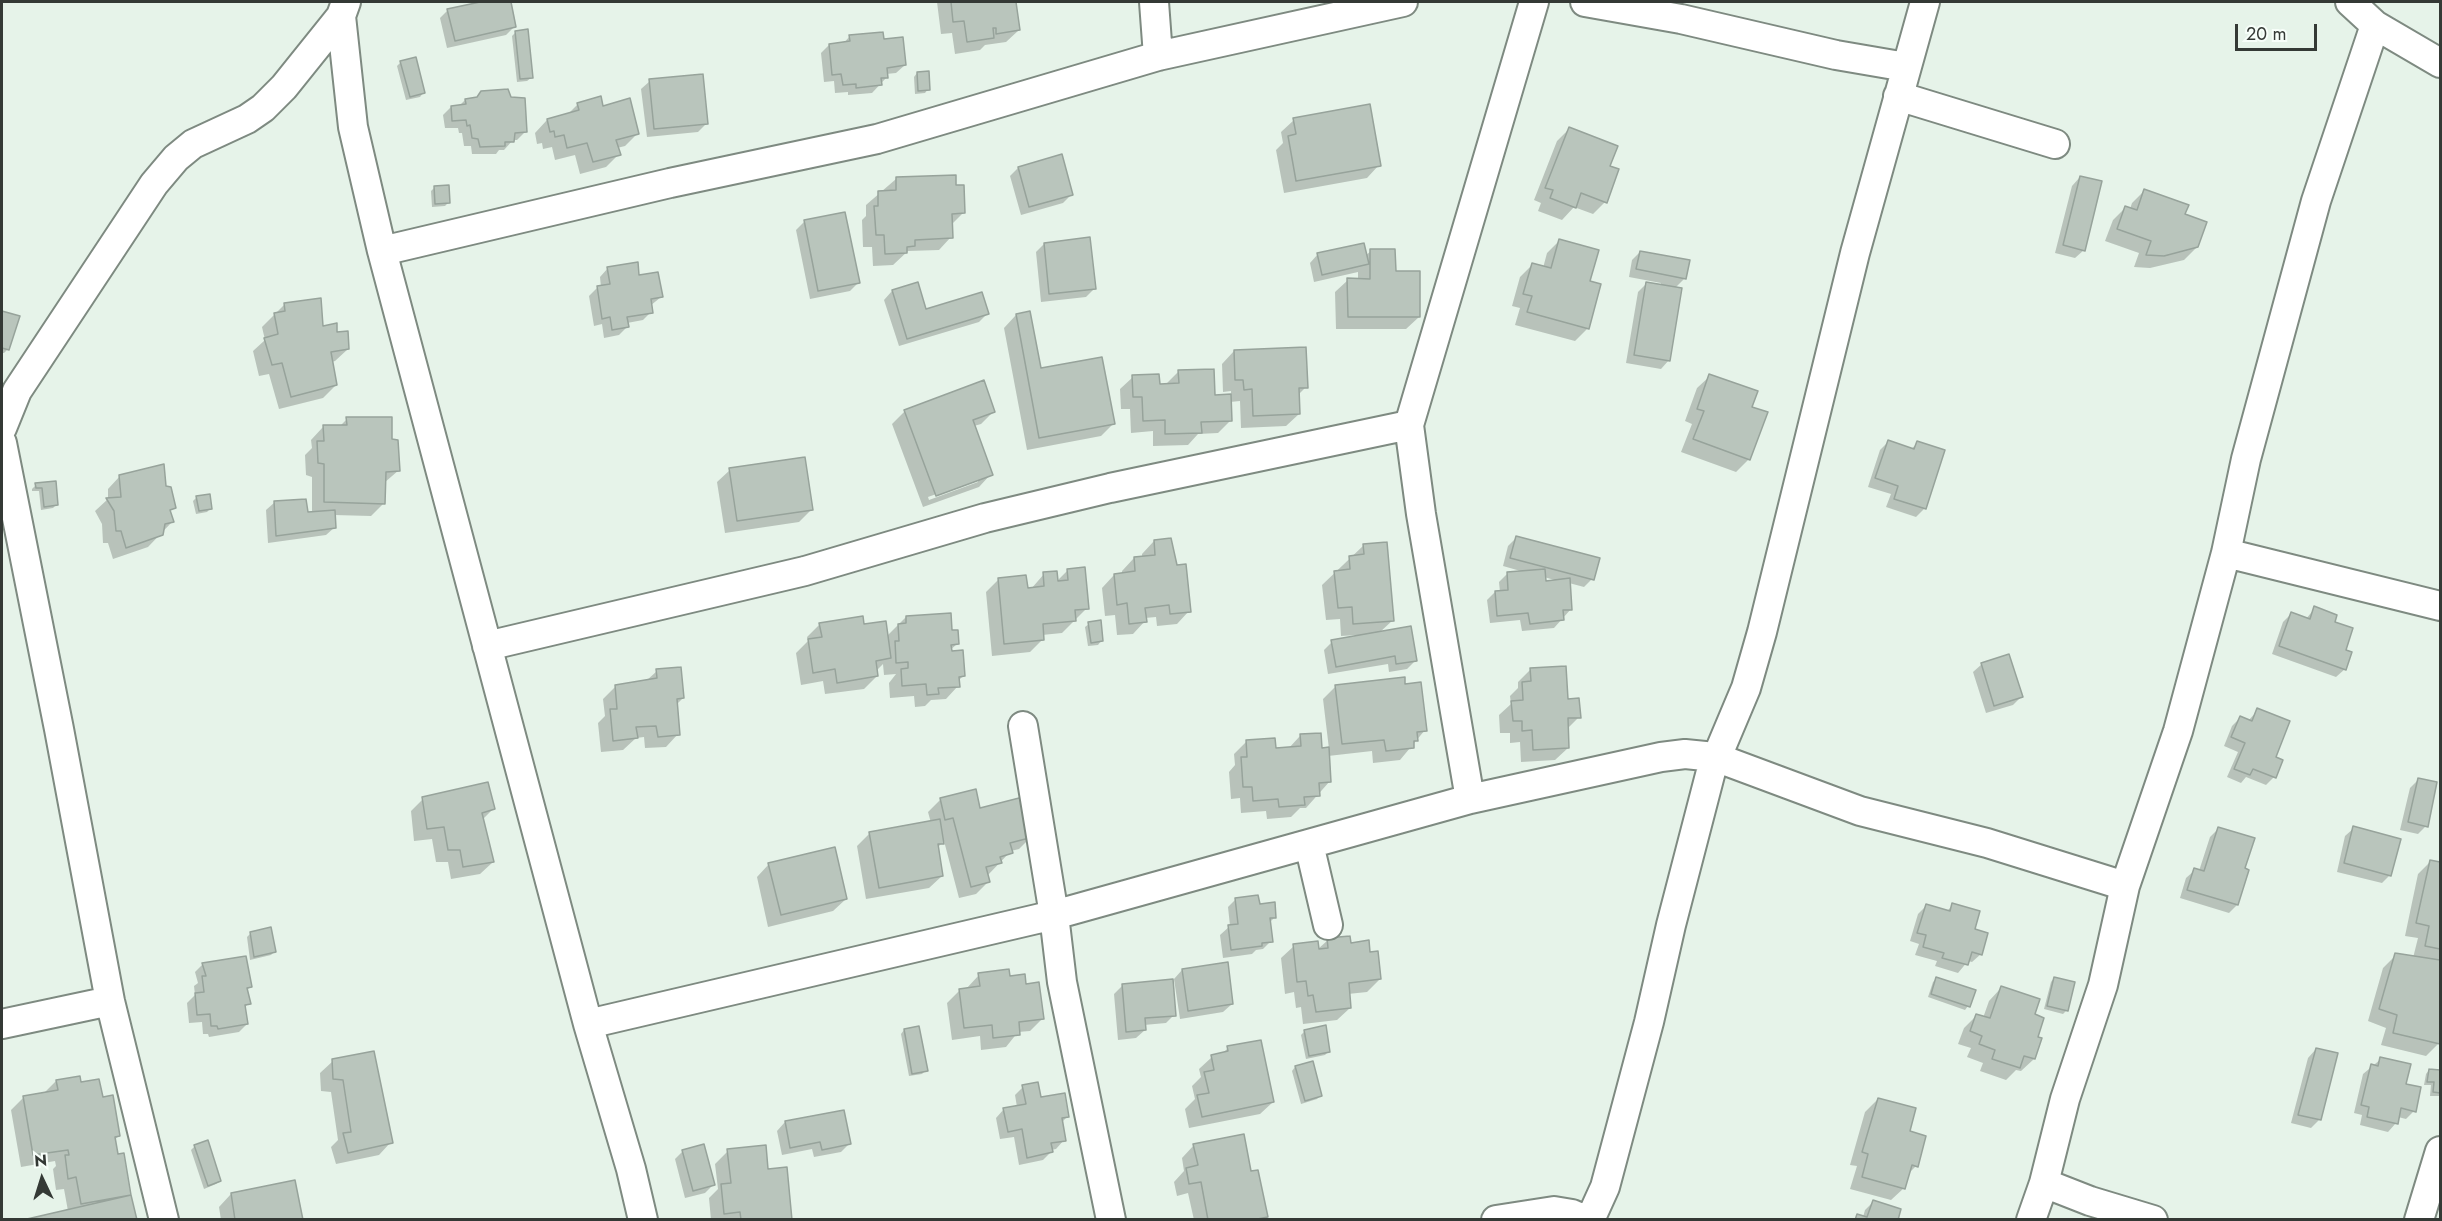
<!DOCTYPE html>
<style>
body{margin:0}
#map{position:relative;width:2442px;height:1221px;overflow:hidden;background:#e6f3e9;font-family:Jost,sans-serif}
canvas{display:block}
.frame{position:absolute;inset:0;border:3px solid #343935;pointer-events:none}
.north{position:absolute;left:12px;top:1149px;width:60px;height:60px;-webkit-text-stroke:4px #f7fef9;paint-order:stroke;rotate:356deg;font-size:16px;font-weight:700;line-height:24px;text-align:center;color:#343935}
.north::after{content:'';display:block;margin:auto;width:21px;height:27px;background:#343935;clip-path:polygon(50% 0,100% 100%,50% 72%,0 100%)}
.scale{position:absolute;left:2235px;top:24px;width:82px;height:27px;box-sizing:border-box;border:3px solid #343935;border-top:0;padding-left:8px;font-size:18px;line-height:21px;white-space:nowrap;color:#343935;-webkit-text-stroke:4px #f7fef9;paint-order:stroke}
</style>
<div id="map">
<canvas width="2442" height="1221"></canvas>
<div class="frame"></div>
<div class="north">N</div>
<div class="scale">20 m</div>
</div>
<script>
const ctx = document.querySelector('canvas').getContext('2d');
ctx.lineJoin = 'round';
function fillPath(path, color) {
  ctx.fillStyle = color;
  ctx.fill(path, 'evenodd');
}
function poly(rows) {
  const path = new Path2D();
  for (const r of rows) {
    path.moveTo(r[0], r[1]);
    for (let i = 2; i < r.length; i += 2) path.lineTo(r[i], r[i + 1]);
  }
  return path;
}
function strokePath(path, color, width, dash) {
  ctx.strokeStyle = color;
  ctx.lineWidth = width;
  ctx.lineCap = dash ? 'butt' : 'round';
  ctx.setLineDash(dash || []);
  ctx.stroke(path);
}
const shadow = poly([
 [487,2,509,2,515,26,506,35,447,48,440,18,448,10],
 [937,2,1015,2,1019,30,1006,42,985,45,980,50,955,54,952,33,941,34],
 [516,32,531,78,527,81,517,82,512,36],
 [849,37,883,40,905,65,896,73,886,74,887,77,872,93,848,95,848,92,835,93,834,81,824,82,821,53,829,45,843,44],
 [401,62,423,93,420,97,406,100,397,66],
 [917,73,928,89,925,93,915,94,914,77],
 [650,81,706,124,698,132,647,137,641,89],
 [465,100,525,132,517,140,513,140,504,150,499,150,496,154,472,154,471,146,464,146,462,133,459,133,458,128,445,128,443,115,451,107,459,106],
 [578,104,602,108,638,133,625,146,617,148,619,154,606,167,580,174,575,155,555,160,552,147,543,149,542,143,537,144,535,133,547,120,567,115],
 [1294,120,1379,165,1367,178,1284,193,1276,150,1283,143,1281,132],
 [1569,129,1608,167,1605,202,1593,214,1574,207,1562,220,1538,211,1541,203,1534,200,1557,141],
 [1018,168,1071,195,1063,203,1021,215,1010,176],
 [2080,177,2084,250,2075,258,2055,253,2072,186],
 [896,179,954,187,964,212,951,225,951,237,939,250,908,251,893,265,873,266,872,247,863,247,862,220,866,216,866,205],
 [434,188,449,202,445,206,432,207,431,191],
 [2144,191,2184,215,2197,247,2184,260,2150,268,2134,267,2139,253,2105,241,2113,220,2125,208,2130,209,2132,203],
 [844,214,858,283,850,291,810,299,796,230,804,222],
 [1560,240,1588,282,1588,328,1575,341,1515,325,1520,308,1512,306,1520,277,1532,265,1543,268,1547,253],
 [1044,244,1094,289,1086,297,1041,302,1036,252],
 [1371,251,1394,273,1419,317,1406,329,1336,329,1335,292,1348,280,1358,280,1358,272,1314,282,1310,263,1318,254,1365,256],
 [1640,252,1685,278,1675,288,1669,360,1661,369,1626,363,1638,292,1646,284,1660,286,1661,283,1629,277,1632,260],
 [608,268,638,277,661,297,650,306,651,312,643,320,627,323,627,327,619,335,604,338,602,324,594,326,589,296,597,288,601,287,600,277],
 [892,291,925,311,987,314,979,322,899,346,884,300],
 [285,304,336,334,348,349,335,361,332,362,336,385,323,398,279,409,269,374,259,376,253,351,265,340,262,327],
 [2,312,18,317,7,350,4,353,2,353],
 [1016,315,1040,370,1113,424,1101,436,1027,450,1004,328],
 [1234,351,1306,387,1298,395,1299,414,1286,426,1241,428,1240,401,1230,402,1230,421,1218,433,1198,434,1188,445,1153,446,1153,431,1131,433,1130,409,1121,409,1120,389,1133,377,1158,386,1166,384,1179,371,1214,397,1231,396,1231,391,1223,392,1222,364],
 [1710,376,1750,407,1749,459,1736,472,1681,452,1692,424,1685,421,1697,388],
 [905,411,994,411,981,424,974,426,991,474,979,487,923,507,892,424],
 [978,479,978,482,929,500,928,497],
 [347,419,390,440,399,470,384,483,384,503,371,516,334,515,335,527,326,535,268,543,266,510,275,502,307,514,312,513,312,477,306,475,305,455,312,448,311,440,323,427,340,426],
 [1888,442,1911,449,1918,443,1943,451,1924,509,1916,517,1886,507,1891,494,1868,487,1880,450],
 [730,470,812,509,799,522,725,533,717,482],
 [120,476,165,487,174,508,169,512,172,522,148,547,113,559,108,543,103,543,102,524,95,511,108,499,108,489],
 [54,483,56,505,53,508,41,510,39,491,32,491,32,489,36,485],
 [197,497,211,508,207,512,196,514,193,501],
 [1516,538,1592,579,1584,587,1569,583,1571,609,1554,628,1522,631,1520,620,1490,623,1487,600,1495,592,1500,592,1499,582,1507,574,1524,572,1503,566,1508,546],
 [1544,577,1558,581,1545,582],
 [1154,541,1189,611,1177,624,1157,626,1156,617,1145,618,1145,621,1133,634,1117,635,1115,615,1105,616,1102,588,1114,575,1122,574,1122,571,1134,558,1142,558,1142,554],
 [1364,545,1393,620,1379,633,1416,660,1407,669,1389,672,1388,664,1328,674,1324,650,1332,642,1357,637,1357,635,1341,636,1340,619,1326,620,1322,585],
 [1068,570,1087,608,1062,633,1042,635,1043,639,1030,652,992,656,986,592,999,579,1026,589,1031,589,1044,574,1057,581],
 [2315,608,2333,623,2344,651,2345,669,2336,677,2272,654,2283,622,2291,614,2306,619],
 [906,617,951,632,957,644,948,652,963,676,958,681,958,686,946,699,931,700,925,706,915,707,914,696,890,698,889,683,896,674,884,675,883,664,876,671,877,676,864,689,825,694,823,681,801,685,796,653,808,641,807,637,820,624,863,626,886,637],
 [1089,624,1101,641,1098,645,1088,646,1085,627],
 [1982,664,2021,697,2013,705,1986,713,1973,672],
 [1531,669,1566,700,1579,717,1567,729,1568,748,1555,760,1521,762,1520,742,1510,743,1510,733,1500,733,1499,715,1511,704,1510,696,1518,688,1518,682],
 [657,671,683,698,676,705,678,734,666,747,645,748,644,737,636,738,623,750,601,752,598,723,605,716,603,699,616,686,646,681],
 [1336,686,1404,686,1425,730,1400,760,1373,763,1372,751,1328,756,1330,781,1306,808,1300,808,1291,817,1267,819,1266,811,1241,813,1240,798,1231,799,1229,772,1235,765,1234,754,1247,741,1274,749,1288,749,1300,736,1320,749,1329,749,1323,699],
 [2258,710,2274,758,2274,777,2266,785,2246,777,2241,783,2227,777,2238,752,2224,746,2232,726,2240,718,2248,721],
 [2418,780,2426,826,2418,834,2400,830,2410,788],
 [423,799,493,809,482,820,493,862,480,874,451,879,448,862,436,862,432,839,414,841,411,811],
 [941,799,979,810,1031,837,1019,849,1011,851,987,876,988,882,976,894,959,898,944,841,937,848,942,876,929,888,866,899,857,846,869,834,931,823,928,812],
 [2219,828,2244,869,2237,905,2229,913,2180,898,2186,878,2195,870,2199,871,2210,837],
 [2354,828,2390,875,2382,883,2337,872,2345,836],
 [2431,861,2440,864,2439,989,2440,990,2440,1036,2439,1043,2426,1056,2381,1045,2386,1028,2368,1021,2383,968,2396,955,2413,958,2418,938,2405,936,2418,874],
 [769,864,846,899,833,911,768,927,757,877],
 [1236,899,1258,906,1275,917,1269,923,1271,941,1263,949,1256,950,1252,954,1223,958,1220,935,1230,926,1228,907],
 [1953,905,1973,930,1981,954,1972,962,1968,961,1958,973,1935,966,1937,961,1915,955,1919,944,1910,941,1918,914,1926,906,1946,912],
 [251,933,275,951,271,955,250,960,247,937],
 [1328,940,1350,944,1369,953,1380,979,1367,992,1348,994,1350,1008,1337,1020,1303,1024,1301,1007,1296,1008,1294,992,1285,994,1281,958,1294,946,1318,949],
 [203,964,251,986,246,991,249,1003,244,1008,247,1024,239,1032,209,1037,208,1034,203,1034,202,1022,189,1023,187,1003,195,995,194,986,198,983,195,972],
 [1182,970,1232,1004,1223,1012,1180,1019,1174,979],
 [979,975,1024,985,1042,1019,1030,1031,1018,1032,1006,1047,981,1050,980,1036,952,1040,947,1003,960,990,966,989],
 [1937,978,1968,1006,1965,1010,1928,997,1933,982],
 [2054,978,2067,1010,2063,1014,2044,1009,2051,982],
 [1123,985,1174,1015,1166,1023,1144,1025,1145,1030,1136,1038,1118,1040,1114,994],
 [2001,988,2033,1015,2036,1038,2034,1059,2021,1071,2016,1070,2006,1080,1980,1071,1983,1063,1967,1057,1971,1048,1958,1044,1964,1028,1976,1016,1983,1018,1989,1001],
 [904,1030,926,1070,922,1074,909,1076,901,1034],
 [1305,1031,1329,1051,1325,1055,1306,1059,1301,1035],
 [1228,1048,1273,1102,1260,1114,1189,1128,1185,1109,1195,1099,1192,1086,1201,1077,1199,1069,1212,1057,1221,1055],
 [2316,1049,2336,1054,2319,1120,2311,1128,2291,1123,2308,1058],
 [2381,1059,2405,1085,2414,1111,2406,1119,2398,1117,2396,1123,2388,1132,2360,1125,2362,1115,2354,1113,2363,1074],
 [333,1061,391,1142,379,1155,336,1164,331,1147,338,1140,331,1092,321,1091,320,1073],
 [1295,1067,1321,1095,1317,1099,1301,1104,1292,1071],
 [2429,1070,2440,1071,2440,1096,2430,1096,2431,1085,2424,1085,2426,1074],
 [56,1081,80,1084,101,1099,119,1136,114,1140,117,1156,123,1155,135,1220,68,1211,64,1189,56,1190,53,1169,56,1166,55,1161,21,1167,11,1110,24,1097,43,1094],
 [1023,1087,1068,1116,1061,1123,1064,1140,1056,1149,1051,1150,1051,1152,1043,1160,1019,1165,1014,1137,1000,1139,996,1118,1004,1109,1017,1107,1015,1095],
 [1878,1099,1908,1132,1916,1166,1907,1175,1904,1188,1891,1200,1850,1189,1857,1166,1850,1165,1865,1112],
 [785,1122,849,1144,841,1152,814,1157,812,1149,782,1155,777,1131],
 [1194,1145,1250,1172,1266,1216,1263,1220,1194,1220,1188,1193,1177,1196,1174,1182,1184,1171,1182,1158],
 [195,1146,220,1181,216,1184,204,1189,191,1150],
 [683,1151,713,1185,705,1193,685,1198,675,1159],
 [728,1151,767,1171,791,1220,711,1220,709,1198,718,1189,715,1164],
 [231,1194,302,1220,221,1220,219,1207],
 [1874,1201,1896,1220,1854,1220,1858,1216,1863,1217,1865,1210]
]);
const building = poly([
 [480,2,511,2,516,27,455,41,447,9,480,2],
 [951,2,1016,2,1020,30,996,34,996,28,993,28,994,38,967,42,964,21,953,22,951,2],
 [528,29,533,78,520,79,515,31,528,29],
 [883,32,884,39,903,37,906,65,887,68,888,78,881,78,882,85,856,88,856,84,843,85,841,74,832,75,829,44,850,41,849,35,883,32],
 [416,57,425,93,410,97,400,61,416,57],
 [929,71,930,90,918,91,917,72,929,71],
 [703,74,708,124,654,129,649,79,703,74],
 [508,89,511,97,525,98,527,132,515,133,514,142,505,142,505,146,480,147,478,139,472,138,470,125,467,126,466,120,452,121,451,106,466,104,465,99,477,97,481,91,508,89],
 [601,96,603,106,630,98,639,134,616,140,621,155,593,162,587,143,567,148,564,135,555,137,554,131,550,132,547,119,579,110,577,103,601,96],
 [1370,104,1381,166,1296,181,1288,136,1296,134,1293,118,1370,104],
 [1569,127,1618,146,1610,166,1619,169,1607,203,1581,193,1576,208,1550,198,1553,190,1545,188,1569,127],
 [1062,154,1073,195,1029,207,1018,167,1062,154],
 [956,175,956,185,964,185,965,213,952,214,953,238,915,240,915,246,907,247,907,253,885,254,884,235,876,235,874,206,878,206,878,191,896,190,896,177,956,175],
 [2080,176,2102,181,2085,251,2063,245,2080,176],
 [449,185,450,203,435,204,434,186,449,185],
 [2144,189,2189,205,2185,214,2207,222,2198,247,2164,256,2146,255,2151,241,2117,229,2125,206,2137,210,2144,189],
 [845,212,860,283,818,291,804,220,845,212],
 [1090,237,1096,289,1049,294,1044,243,1090,237],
 [1559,239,1599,250,1590,281,1601,284,1589,329,1527,312,1532,296,1523,294,1532,263,1551,268,1559,239],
 [1364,243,1369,264,1322,275,1317,253,1364,243],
 [1370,249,1395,249,1396,271,1420,271,1420,317,1348,317,1347,278,1370,279,1370,249],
 [1640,251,1690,260,1686,279,1636,269,1640,251],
 [638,262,639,275,658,272,663,297,651,299,653,313,627,317,629,327,612,330,610,317,602,319,597,286,610,284,607,267,638,262],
 [918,282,926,309,982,292,989,314,907,339,892,290,918,282],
 [1646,282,1682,288,1670,361,1634,355,1646,282],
 [321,298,323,326,337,323,337,332,348,331,349,349,331,352,337,385,291,397,282,363,272,365,264,338,278,334,274,313,285,311,284,303,321,298],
 [2,311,20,316,9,350,2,348,2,311],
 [1030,311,1041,368,1102,357,1115,424,1039,438,1016,314,1030,311],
 [1306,347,1308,388,1299,388,1300,414,1253,416,1252,389,1244,390,1243,380,1235,380,1234,350,1306,347],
 [1214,369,1215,395,1231,394,1232,421,1201,422,1202,433,1165,434,1165,420,1143,421,1142,397,1133,397,1132,375,1159,374,1160,384,1179,383,1178,370,1214,369],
 [1709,374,1758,391,1752,407,1768,412,1750,460,1693,439,1704,411,1697,409,1709,374],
 [984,380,995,412,973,420,993,475,936,496,904,410,984,380],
 [346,417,392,417,392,439,398,440,400,471,386,472,385,504,324,502,324,464,318,463,317,441,324,441,323,425,347,425,346,417],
 [1888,440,1914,449,1917,441,1945,450,1926,509,1894,499,1898,486,1875,478,1888,440],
 [805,457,813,510,737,521,729,468,805,457],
 [164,464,166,486,171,487,176,508,170,510,174,522,165,524,163,535,126,548,121,531,116,531,114,511,106,498,121,497,119,475,164,464],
 [56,481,58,505,44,507,42,488,36,488,35,483,56,481],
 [210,494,212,509,199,511,196,496,210,494],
 [306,499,308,512,335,510,336,528,276,536,274,501,306,499],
 [1516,536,1600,558,1594,580,1510,558,1516,536],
 [1171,538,1177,565,1186,564,1191,612,1170,614,1169,605,1145,608,1147,622,1129,624,1127,603,1117,605,1114,574,1135,571,1134,557,1155,555,1154,540,1171,538],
 [1387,542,1394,621,1353,624,1352,607,1338,608,1334,571,1350,569,1349,556,1364,554,1363,544,1387,542],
 [1085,567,1089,609,1075,610,1076,621,1043,624,1044,640,1004,644,998,578,1026,575,1028,588,1044,586,1043,572,1057,571,1058,581,1068,580,1067,569,1085,567],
 [1545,569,1546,581,1570,578,1572,610,1563,610,1564,620,1530,624,1528,613,1497,616,1495,591,1508,590,1507,572,1545,569],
 [2314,606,2337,615,2335,622,2353,628,2346,650,2352,652,2346,670,2279,646,2291,612,2310,619,2314,606],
 [951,613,952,630,958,630,959,644,951,645,952,651,963,650,965,676,959,677,960,687,938,688,939,694,927,695,926,684,902,686,901,669,908,668,908,662,896,663,895,641,899,641,898,624,906,623,906,616,951,613],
 [863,616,864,624,886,621,891,658,876,661,878,676,837,683,835,669,813,673,808,639,822,637,819,623,863,616],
 [1101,620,1103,641,1091,643,1088,622,1101,620],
 [1411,626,1417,661,1396,664,1395,656,1336,667,1331,640,1411,626],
 [2009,654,2023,697,1994,706,1981,663,2009,654],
 [1566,666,1568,699,1579,698,1581,718,1568,718,1569,748,1533,750,1532,730,1522,731,1522,721,1513,721,1511,701,1523,700,1522,682,1531,681,1530,668,1566,666],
 [681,667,684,698,677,699,680,735,658,737,656,726,636,727,638,738,613,741,610,709,617,709,615,685,657,678,656,669,681,667],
 [1405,677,1405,684,1421,682,1427,731,1417,732,1418,741,1414,741,1414,748,1386,751,1384,740,1342,744,1335,685,1405,677],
 [2257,708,2290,721,2276,757,2283,760,2276,778,2253,769,2250,775,2234,769,2245,743,2231,737,2240,716,2252,721,2257,708],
 [1321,733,1322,748,1329,747,1331,782,1319,783,1320,796,1304,797,1305,805,1279,807,1278,799,1253,801,1252,787,1243,787,1241,757,1247,757,1246,740,1275,738,1276,748,1301,746,1300,734,1321,733],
 [2418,778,2437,782,2428,827,2408,822,2418,778],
 [488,782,495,809,482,813,494,862,463,867,460,850,448,850,444,827,427,829,422,797,488,782],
 [976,789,980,808,1023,797,1033,837,1010,843,1013,853,1000,857,1002,863,986,867,990,882,971,887,953,818,945,820,940,798,976,789],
 [940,819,944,844,938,844,943,876,879,888,869,832,940,819],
 [2353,826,2401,839,2391,876,2344,863,2353,826],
 [2218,827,2255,838,2245,868,2249,870,2238,905,2187,890,2194,868,2204,871,2218,827],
 [835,847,847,899,781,915,768,863,835,847],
 [2430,860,2440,862,2440,949,2425,946,2429,926,2416,923,2430,860],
 [1258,895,1260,904,1275,902,1276,918,1270,918,1273,942,1262,943,1262,946,1231,950,1228,925,1238,924,1235,898,1258,895],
 [1952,903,1980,911,1975,929,1988,933,1982,955,1972,952,1968,965,1942,958,1944,953,1923,947,1926,935,1917,933,1926,904,1950,911,1952,903],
 [271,927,276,952,254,957,250,932,271,927],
 [1350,936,1351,943,1369,940,1370,952,1378,951,1381,979,1349,983,1351,1008,1316,1012,1313,995,1308,996,1306,981,1297,982,1293,944,1318,941,1319,949,1328,948,1327,938,1350,936],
 [2395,953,2440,960,2440,1044,2393,1033,2397,1015,2379,1009,2395,953],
 [246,956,252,987,247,988,251,1004,245,1005,248,1024,218,1029,217,1026,211,1026,210,1014,197,1015,195,993,204,992,202,976,206,976,202,963,246,956],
 [1228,962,1233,1004,1188,1011,1182,969,1228,962],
 [1009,969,1010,976,1025,974,1026,984,1039,982,1044,1019,1019,1022,1020,1035,993,1038,992,1025,964,1028,959,989,980,986,978,973,1009,969],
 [1936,977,1976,990,1970,1007,1931,994,1936,977],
 [2054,977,2075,982,2068,1011,2047,1006,2054,977],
 [1173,979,1176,1016,1145,1018,1146,1030,1126,1032,1122,984,1173,979],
 [2001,986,2040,999,2035,1014,2044,1018,2038,1037,2042,1038,2035,1059,2024,1056,2020,1068,1992,1059,1995,1050,1979,1044,1982,1036,1970,1031,1976,1014,1990,1018,2001,986],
 [1326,1025,1330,1052,1309,1056,1304,1030,1326,1025],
 [919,1026,928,1071,912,1074,904,1029,919,1026],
 [1261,1040,1274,1102,1202,1117,1197,1095,1209,1093,1204,1072,1214,1070,1211,1055,1228,1051,1227,1046,1261,1040],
 [2316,1048,2338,1053,2321,1120,2298,1115,2316,1048],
 [374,1051,393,1143,348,1153,343,1133,351,1132,343,1080,333,1079,332,1059,374,1051],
 [2380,1057,2411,1064,2406,1084,2421,1087,2416,1112,2401,1108,2398,1124,2367,1117,2369,1107,2361,1105,2371,1064,2378,1066,2380,1057],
 [1313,1061,1322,1096,1305,1101,1295,1066,1313,1061],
 [2429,1069,2440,1070,2440,1093,2433,1092,2434,1082,2427,1082,2429,1069],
 [80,1076,81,1082,99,1079,103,1097,113,1095,120,1136,115,1137,118,1154,124,1153,131,1195,81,1204,76,1177,68,1179,65,1155,69,1155,68,1150,33,1155,23,1096,58,1090,56,1080,80,1076],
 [1038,1082,1041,1097,1065,1093,1069,1117,1062,1118,1066,1141,1051,1143,1053,1152,1027,1158,1022,1129,1008,1132,1003,1108,1026,1104,1022,1085,1038,1082],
 [1878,1098,1916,1108,1910,1131,1926,1136,1918,1167,1912,1165,1905,1189,1862,1177,1868,1154,1862,1152,1878,1098],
 [844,1110,851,1144,822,1150,820,1142,790,1148,785,1121,844,1110],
 [1244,1134,1251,1171,1258,1170,1268,1217,1252,1220,1208,1220,1201,1182,1189,1184,1186,1168,1198,1165,1193,1144,1244,1134],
 [208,1140,221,1181,208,1186,194,1145,208,1140],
 [704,1144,715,1185,693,1191,682,1150,704,1144],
 [766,1145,768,1169,787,1167,792,1220,741,1220,740,1212,724,1214,721,1184,731,1183,727,1149,766,1145],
 [295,1180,303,1220,235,1220,231,1193,295,1180],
 [131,1195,137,1220,27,1220,27,1219,131,1195],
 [1873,1200,1901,1209,1898,1220,1855,1220,1857,1214,1867,1217,1873,1200]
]);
const minor = poly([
 [346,2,341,16,353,127,382,251,588,1024,631,1169,643,1220],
 [1154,2,1158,56],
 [1585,2,1681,19,1836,55,1906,67],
 [2350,2,2375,25,2440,63],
 [1898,96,2055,144],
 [382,251,670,183,877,139,1158,56,1403,2],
 [2,428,17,391,154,184,176,158,193,144,247,119,263,108,284,87,341,16],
 [2,443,59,729,110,1001,164,1220],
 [2226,553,2440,606],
 [487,646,805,571,985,518,1110,488,1409,425],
 [1023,726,1054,915,1062,982,1111,1220],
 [1470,799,1421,514,1409,425,1534,2],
 [1309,844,1328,925],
 [2,1024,110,1001],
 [588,1024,1054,915,1470,799,1661,757,1685,754,1715,757,1860,811,1987,843,2125,886],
 [2044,1183,2090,1201,2153,1220],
 [1496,1220,1554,1211,1572,1214,1586,1220],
 [1590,1220,1605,1187,1649,1022,1671,925,1711,771,1746,688,1762,632,1855,253,1925,2],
 [2031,1220,2044,1183,2065,1099,2103,985,2125,886,2178,731,2226,553,2246,459,2316,201,2375,25],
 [2419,1220,2440,1151]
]);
fillPath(shadow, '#0003');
fillPath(building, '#b9c5bc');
strokePath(building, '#97a39b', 1.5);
strokePath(minor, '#7e8a81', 32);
strokePath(minor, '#fff', 28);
</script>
